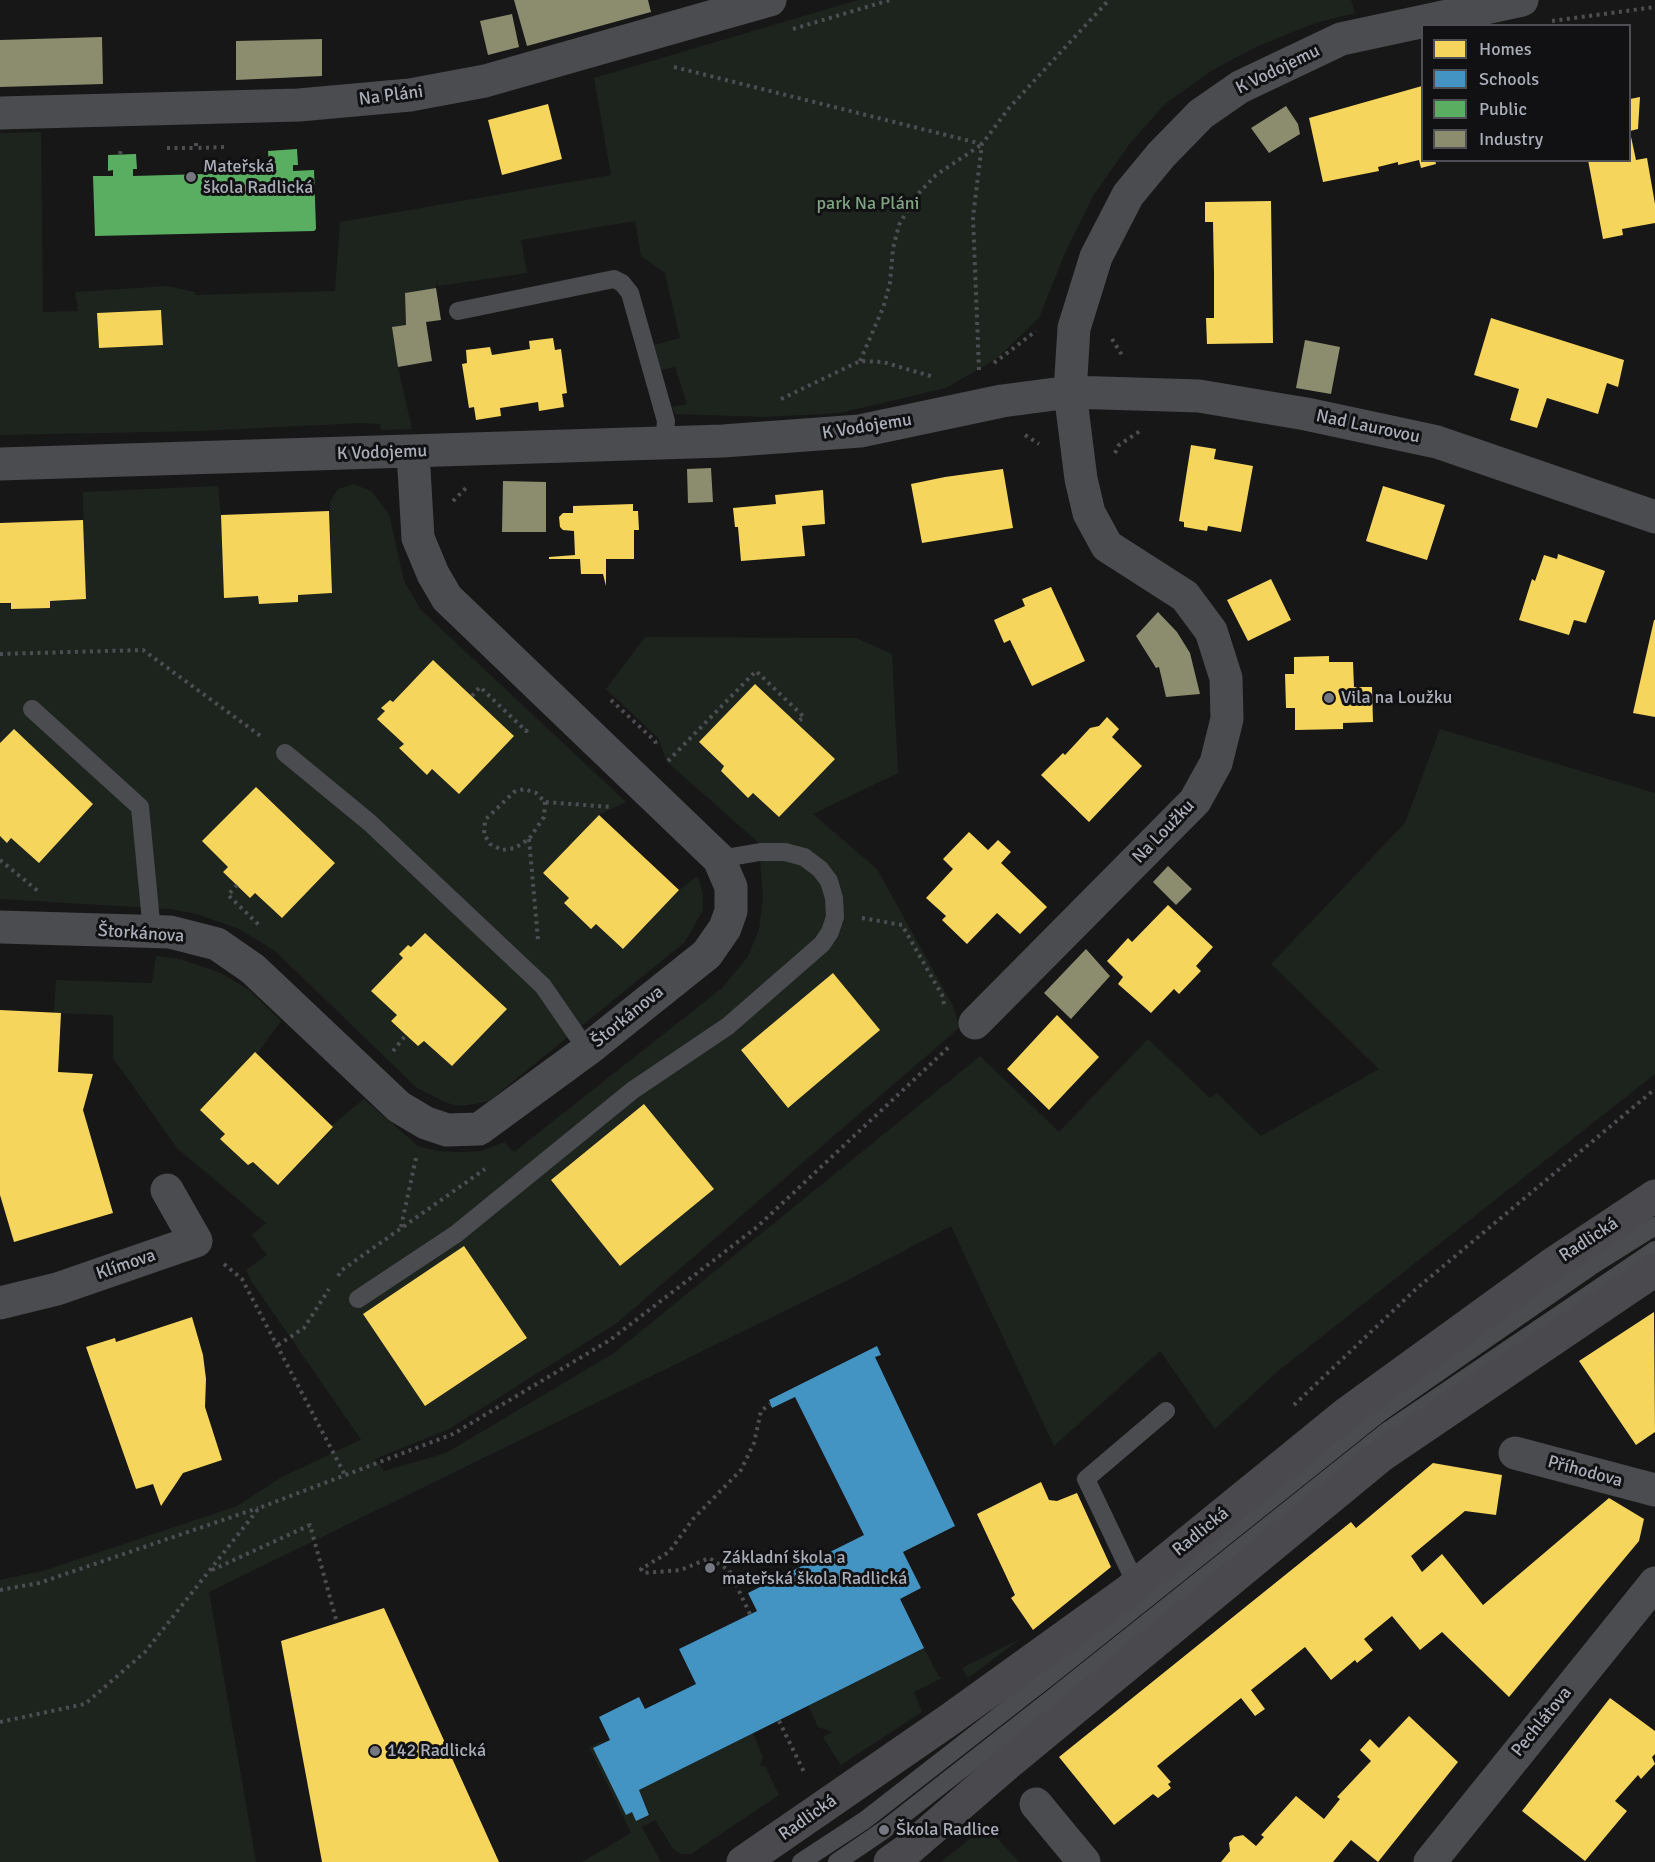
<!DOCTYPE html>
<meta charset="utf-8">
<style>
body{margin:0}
#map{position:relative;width:1655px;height:1862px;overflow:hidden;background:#171717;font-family:Signika,sans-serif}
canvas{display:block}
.legend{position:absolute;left:1421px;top:24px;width:210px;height:138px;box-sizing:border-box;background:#111113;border:2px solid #4d4f55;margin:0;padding:8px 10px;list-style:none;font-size:18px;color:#a8adb8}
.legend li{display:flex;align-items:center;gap:12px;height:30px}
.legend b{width:30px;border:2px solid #4d4f55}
</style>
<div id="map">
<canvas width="1655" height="1862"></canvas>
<ul class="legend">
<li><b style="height:16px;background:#f6d55c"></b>Homes</li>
<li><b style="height:16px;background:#4393c3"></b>Schools</li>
<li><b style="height:16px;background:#5aae61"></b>Public</li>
<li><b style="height:16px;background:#8c8c6e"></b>Industry</li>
</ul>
</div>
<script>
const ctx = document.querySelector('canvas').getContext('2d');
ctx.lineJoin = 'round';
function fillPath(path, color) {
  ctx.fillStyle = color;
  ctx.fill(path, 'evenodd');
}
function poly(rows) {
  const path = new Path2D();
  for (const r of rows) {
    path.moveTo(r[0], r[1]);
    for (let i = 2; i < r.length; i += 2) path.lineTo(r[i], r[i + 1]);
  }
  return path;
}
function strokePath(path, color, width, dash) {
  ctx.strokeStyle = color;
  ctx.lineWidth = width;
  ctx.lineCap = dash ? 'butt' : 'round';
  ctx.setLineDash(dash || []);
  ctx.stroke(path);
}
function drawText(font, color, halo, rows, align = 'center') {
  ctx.font = font + ' Signika,sans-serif';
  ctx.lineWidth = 6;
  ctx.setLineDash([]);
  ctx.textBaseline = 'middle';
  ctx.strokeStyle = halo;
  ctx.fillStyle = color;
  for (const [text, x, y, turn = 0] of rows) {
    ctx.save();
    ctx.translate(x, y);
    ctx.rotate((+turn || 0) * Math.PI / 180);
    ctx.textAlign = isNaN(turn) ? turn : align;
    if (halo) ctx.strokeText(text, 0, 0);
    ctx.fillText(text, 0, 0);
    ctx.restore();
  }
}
const green = poly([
 [858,0,1351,0,1355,13,1315,23,1256,47,1211,71,1165,104,1131,142,1093,196,1065,253,1039,318,996,359,946,388,840,413,765,417,675,414,672,407,687,404,675,367,661,370,654,345,680,338,665,273,641,256,635,221,521,240,527,273,438,286,437,280,436,288,405,293,406,325,398,367,412,429,381,430,380,424,361,423,200,431,0,435,0,133,41,132,43,312,78,311,75,292,168,286,195,292,196,295,335,291,340,222,611,175,594,78],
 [161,310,163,345,99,348,97,313],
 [353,484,371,491,389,514,404,581,421,610,626,802,599,815,543,873,569,898,565,903,591,928,596,924,623,949,679,890,698,876,703,895,703,910,685,942,489,1101,475,1104,459,1106,447,1103,417,1088,275,951,239,929,197,914,170,909,0,899,0,836,7,842,11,838,39,862,93,805,14,729,0,743,0,603,50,608,50,601,85,599,83,492,218,486,221,515,224,597,258,596,259,604,297,602,298,595,332,593,330,502,338,489],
 [389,700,393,702,513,736,459,794,432,769,427,774,399,749,404,744,378,719,385,711,382,708],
 [256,787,335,863,282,918,255,893,250,898,223,872,228,867,202,841],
 [425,933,506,1009,452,1066,424,1041,418,1046,406,1035,391,1021,397,1015,371,991,403,958,399,954,408,945,411,947],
 [645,637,856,638,892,654,898,773,813,814,877,869,952,1004,960,1027,617,1323,449,1429,375,1459,384,1471,446,1453,614,1353,980,1056,1059,1132,1148,1039,1210,1098,1217,1093,1261,1136,1379,1069,1271,964,1405,823,1440,729,1655,793,1655,1074,1277,1372,1215,1429,1160,1351,1054,1446,951,1226,850,1279,209,1592,256,1862,0,1862,0,1580,46,1570,237,1506,282,1477,360,1440,362,1441,252,1282,246,1270,267,1255,252,1235,266,1223,177,1148,113,1058,113,1015,54,1013,56,980,152,983,156,956,180,959,221,973,249,990,281,1021,257,1054,254,1053,200,1110,225,1134,221,1139,248,1165,253,1162,278,1185,333,1128,331,1126,364,1099,418,1146,438,1151,458,1152,481,1151,504,1142,514,1152,722,988,747,958,759,930,763,899,759,843,667,762,658,738,606,689],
 [700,742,834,759,779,817,753,793,747,798,721,771,724,766],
 [833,973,879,1030,788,1108,741,1050],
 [644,1104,714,1189,620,1266,551,1180],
 [464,1246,526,1338,425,1406,364,1314],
 [1020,1639,968,1678,962,1668],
 [924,1648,939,1677,942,1678,914,1692,922,1712,841,1765,823,1737,832,1732,818,1727,808,1705],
 [753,1733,763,1757,760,1766,765,1766,779,1795,691,1854,681,1854,674,1850,655,1820,642,1827,661,1862,582,1862,631,1833,589,1747,610,1738,594,1748,626,1814,633,1812,638,1820,650,1815,639,1790],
 [972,1837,996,1837,1019,1862,941,1862]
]);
const homes = poly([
 [1422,86,1422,160,1435,160,1436,164,1421,168,1419,160,1398,165,1398,162,1378,167,1379,171,1323,182,1309,118],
 [1640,97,1638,129,1630,131,1630,99],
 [548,104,562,159,502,175,488,120],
 [1630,132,1636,160,1647,158,1655,204,1655,223,1622,229,1623,235,1603,239,1588,160,1630,160],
 [1271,201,1273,343,1207,344,1206,318,1214,318,1214,273,1213,222,1205,222,1205,202],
 [161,310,163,345,99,348,97,313],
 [1491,318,1624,360,1618,387,1607,383,1598,414,1547,398,1537,428,1510,420,1519,389,1474,375],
 [553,338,555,350,561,349,567,393,562,394,564,407,539,411,538,402,500,408,501,416,476,420,474,407,469,408,462,364,467,363,466,350,490,347,492,355,530,349,529,341],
 [1191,445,1216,449,1214,459,1253,466,1241,532,1208,526,1207,531,1184,527,1184,522,1179,521],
 [1003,469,1013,528,922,543,911,484,945,477],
 [1383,486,1445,505,1427,560,1366,541],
 [823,490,825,524,802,526,805,556,741,561,738,527,735,527,733,508,776,504,775,495],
 [633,504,633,511,638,511,639,530,634,530,634,559,606,559,606,586,603,574,581,574,580,559,549,559,549,557,575,555,574,531,563,530,560,527,559,517,563,513,573,513,573,506],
 [329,511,332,593,298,595,298,602,259,604,258,596,224,598,221,515],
 [83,520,86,599,50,601,50,608,11,609,11,603,0,603,0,523],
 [1558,554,1605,571,1586,623,1574,620,1569,635,1519,620,1532,579,1535,581,1544,555,1557,559],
 [1271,579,1291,620,1248,641,1227,600],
 [1051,587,1085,661,1032,686,1010,640,1004,643,994,620,1025,606,1022,599],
 [1654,620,1655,620,1655,717,1633,713],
 [1329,656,1329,662,1353,662,1354,687,1372,687,1373,722,1343,723,1343,729,1295,730,1295,708,1286,708,1285,674,1294,674,1294,657],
 [433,660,514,736,459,794,432,769,427,775,399,748,404,744,377,719,385,711,381,708,390,700,393,702],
 [755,684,835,759,779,817,753,793,748,798,721,771,724,766,699,742],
 [1107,717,1119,729,1112,737,1142,766,1089,822,1041,775,1063,753,1065,755,1090,728,1099,726],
 [14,729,93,804,39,863,11,838,7,843,0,836,0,743],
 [256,787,335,863,282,918,255,893,250,898,223,872,228,867,202,841],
 [599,815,679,890,623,949,596,924,591,929,564,903,569,898,543,873],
 [969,832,988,850,998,840,1011,852,1001,863,1047,907,1020,934,997,913,967,944,942,920,946,916,926,898,953,869,943,859],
 [1168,905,1213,947,1196,966,1201,971,1179,994,1174,989,1151,1013,1118,984,1123,977,1107,961,1128,938,1132,942],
 [425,933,507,1009,452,1066,424,1041,418,1046,406,1035,391,1021,397,1015,371,991,403,958,399,954,408,945,411,947],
 [833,973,880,1030,788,1108,741,1050],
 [0,1010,61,1013,58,1072,93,1074,83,1110,113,1213,14,1242,0,1195],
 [1057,1015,1099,1057,1049,1110,1007,1069],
 [255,1052,333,1127,278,1185,253,1162,248,1165,220,1139,225,1134,200,1110],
 [644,1104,714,1189,620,1266,551,1180],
 [464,1246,527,1338,425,1406,363,1314],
 [1654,1312,1655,1432,1636,1445,1579,1361],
 [192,1317,203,1355,206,1379,205,1407,222,1460,183,1473,161,1506,153,1484,136,1489,86,1347,115,1338,116,1342],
 [1433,1463,1502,1475,1496,1515,1465,1511,1411,1556,1422,1572,1442,1554,1483,1605,1609,1498,1644,1519,1639,1541,1509,1697,1442,1632,1420,1650,1392,1616,1364,1639,1373,1650,1357,1663,1355,1660,1331,1680,1305,1647,1251,1690,1265,1709,1255,1716,1241,1698,1157,1766,1171,1782,1168,1784,1171,1788,1158,1798,1153,1794,1114,1825,1059,1757,1351,1522,1356,1528],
 [1041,1482,1049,1500,1057,1501,1077,1493,1111,1567,1033,1630,1011,1598,1015,1595,977,1514],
 [384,1608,499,1862,322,1862,281,1641],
 [1610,1698,1655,1731,1655,1754,1652,1757,1655,1764,1641,1779,1638,1775,1615,1801,1627,1811,1585,1861,1522,1811],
 [1409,1716,1458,1762,1378,1862,1351,1840,1333,1862,1221,1862,1230,1851,1229,1843,1234,1837,1243,1835,1256,1846,1264,1837,1261,1835,1296,1796,1324,1819,1340,1799,1337,1797,1371,1761,1360,1750,1370,1739,1379,1748]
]);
const schools = poly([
 [877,1346,881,1355,875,1357,955,1526,903,1552,921,1588,900,1599,924,1648,639,1790,649,1815,636,1821,632,1812,626,1815,593,1748,610,1740,599,1717,639,1697,645,1709,696,1684,679,1649,757,1611,748,1593,864,1535,795,1397,772,1408,769,1400]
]);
const public = poly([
 [297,149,298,165,293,165,293,171,314,170,316,229,314,231,95,236,93,176,113,176,113,170,108,171,108,155,136,154,137,169,133,169,133,176,241,173,274,171,274,165,269,165,268,151]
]);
const industry = poly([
 [514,0,648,0,651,12,527,46],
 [512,14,519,47,488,55,480,21],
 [102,37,103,84,0,87,0,40],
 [322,39,322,76,236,80,236,41],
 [1286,106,1298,124,1300,134,1269,153,1251,128],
 [436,288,441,320,426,322,432,361,398,367,392,327,406,325,405,293],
 [1305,340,1340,347,1331,394,1296,388],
 [711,468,713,502,688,503,687,469],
 [503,481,546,482,546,532,502,532],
 [1158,612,1177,632,1190,653,1200,694,1166,697,1159,667,1156,668,1136,636],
 [1168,866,1192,889,1176,905,1153,882],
 [1086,949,1110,976,1071,1019,1044,993]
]);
const path = poly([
 [1552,21,1655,7],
 [793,29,890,0],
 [674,67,982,144],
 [196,143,196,148,225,147],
 [167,148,196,148],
 [120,154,121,149,123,149],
 [1112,339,1122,355],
 [860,361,883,308,890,283,893,248,899,225,915,197,936,175,981,145],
 [994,363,1036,331],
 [979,370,973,217,982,144,1009,108,1109,0],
 [781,399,860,361,883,362,934,377],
 [1025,435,1039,444],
 [1115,453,1119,445,1140,431],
 [453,501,467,487],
 [0,654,143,650,262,737],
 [472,696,480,687,526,731,530,727],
 [611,700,655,741,657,748],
 [668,761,756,671,804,717,796,723],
 [545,802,544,817,529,839,515,848,502,850,490,844,484,834,485,820,514,792,524,789,536,793,545,802,611,807],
 [529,839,538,940],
 [0,860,38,891],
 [237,885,228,895,260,926],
 [862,918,902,925,942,995,944,1004],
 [393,1051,406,1035],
 [401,1227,416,1158],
 [224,1264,242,1279,345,1475],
 [338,1276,342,1270,485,1169],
 [278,1345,304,1328,329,1289],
 [1294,1405,1416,1289,1655,1089],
 [212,1570,310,1525,337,1623],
 [0,1590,39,1583,258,1508],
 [750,1614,729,1570,709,1558,681,1570,644,1573,641,1569,669,1552,693,1519,741,1470,754,1443,761,1411,770,1404],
 [779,1721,805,1774],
 [0,1722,85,1704,145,1652,259,1508,453,1434,610,1340,757,1227,950,1046]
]);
const lane = poly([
 [458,311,614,279,622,283,630,293,666,421,664,443],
 [32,709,140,807,152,932],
 [285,753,370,823,543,986,587,1050],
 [358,1299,456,1234,633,1090,728,1026,822,944,830,932,835,917,834,898,829,881,820,869,804,857,785,852,760,852,719,859],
 [1136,1584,1086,1479,1166,1411],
 [801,1862,865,1820,1050,1676,1381,1412,1590,1267,1655,1226],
 [837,1862,884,1830,1055,1696,1386,1432,1655,1250]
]);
const street = poly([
 [0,113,299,105,410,95,485,81,770,0],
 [0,464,723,441,860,431,1002,401,1070,392,1199,396,1306,414,1437,442,1655,517],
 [0,927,170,932,217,944,253,969,399,1107,426,1123,447,1130,479,1129,587,1050,707,954,725,928,731,911,731,887,719,859,447,598,433,574,418,538,413,452],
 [975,1023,1195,801,1216,763,1227,719,1226,678,1211,631,1185,596,1107,546,1089,513,1081,479,1070,392,1074,328,1096,257,1128,195,1161,155,1201,114,1240,87,1341,39,1522,0],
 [0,1303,57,1289,196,1241,167,1190],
 [1515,1453,1655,1490],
 [1036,1804,1084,1862],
 [1430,1862,1655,1583]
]);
const secondary = poly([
 [743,1862,949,1720,1127,1592,1347,1413,1551,1265,1655,1196],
 [890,1862,910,1848,1007,1764,1382,1455,1655,1270]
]);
const markers = [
 [191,177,6,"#757880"],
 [1329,698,6,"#757880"],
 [710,1568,6,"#757880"],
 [375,1751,6,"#757880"],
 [884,1830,6,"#757880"]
];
const streetNames = [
 ["K Vodojemu",1278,70,-26],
 ["Na Pláni",391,96,-7],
 ["K Vodojemu",867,427,-9],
 ["Nad Laurovou",1368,427,12],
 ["K Vodojemu",382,453,-2],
 ["Na Loužku",1164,832,-46],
 ["Štorkánova",141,934,4],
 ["Štorkánova",628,1017,-39],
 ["Radlická",1589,1240,-33],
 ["Klímova",126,1265,-19],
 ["Příhodova",1585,1472,15],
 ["Radlická",1201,1532,-39],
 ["Pechlátova",1542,1722,-51],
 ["Radlická",808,1818,-35]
];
const poiNames = [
 ["Mateřská",203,167],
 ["škola Radlická",203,188],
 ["Vila na Loužku",1341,698],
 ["Základní škola a",722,1558],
 ["mateřská škola Radlická",722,1579],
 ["142 Radlická",387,1751],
 ["Škola Radlice",896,1830]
];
const parkNames = [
 ["park Na Pláni",868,204]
];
fillPath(green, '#1d241e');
fillPath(homes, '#f6d55c');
fillPath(schools, '#4393c3');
fillPath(public, '#5aae61');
fillPath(industry, '#8c8c6e');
strokePath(path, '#4d4e52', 4, [3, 4.5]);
strokePath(lane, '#4b4c50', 18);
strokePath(street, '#4b4c50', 33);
strokePath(secondary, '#4a4a4e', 33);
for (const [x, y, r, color] of markers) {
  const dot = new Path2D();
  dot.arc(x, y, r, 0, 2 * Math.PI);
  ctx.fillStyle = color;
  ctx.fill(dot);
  strokePath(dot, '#111113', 2);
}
drawText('18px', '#a8adb8', '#111113', streetNames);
drawText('18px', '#a8adb8', '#111113', poiNames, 'left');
drawText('18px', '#7fa381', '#111113', parkNames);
</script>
